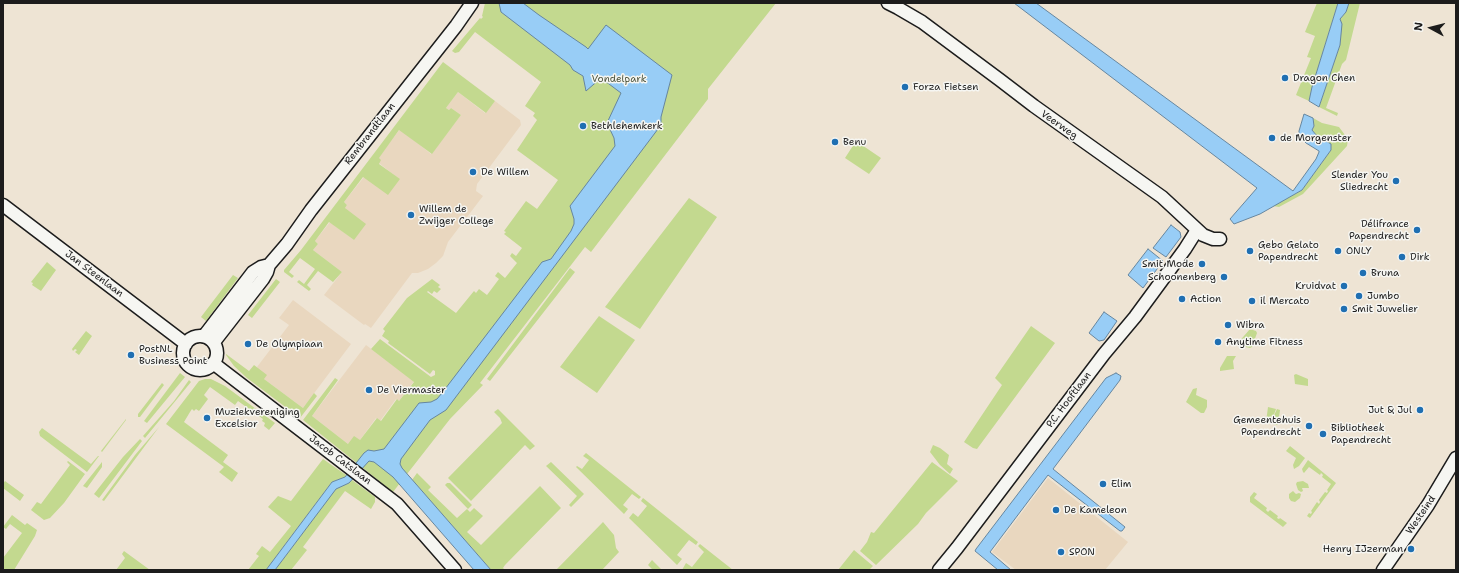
<!DOCTYPE html>
<meta charset="utf-8">
<style>
body{margin:0}
#map{position:relative;width:1459px;height:573px;overflow:hidden;background:#eee4d4;font-family:"Shantell Sans",sans-serif}
canvas{display:block}
.frame{position:absolute;inset:0;border:4px solid #1c1c1c;pointer-events:none}
.north{position:absolute;left:1411px;top:8px;width:40px;height:40px;-webkit-text-stroke:3px #f6f6f2;paint-order:stroke;rotate:277deg;font-size:11px;font-weight:700;line-height:16px;text-align:center;color:#1c1c1c}
.north::after{content:'';display:block;margin:auto;width:14px;height:18px;background:#1c1c1c;clip-path:polygon(50% 0,100% 100%,50% 72%,0 100%)}
</style>
<div id="map">
<canvas width="1459" height="573"></canvas>
<div class="frame"></div>
<div class="north">N</div>
</div>
<script>
const ctx = document.querySelector('canvas').getContext('2d');
ctx.lineJoin = 'round';
function fillPath(path, color) {
  ctx.fillStyle = color;
  ctx.fill(path, 'evenodd');
}
function poly(rows) {
  const path = new Path2D();
  for (const r of rows) {
    if (r.length === 3) {
      path.moveTo(r[0] + r[2], r[1]);
      path.arc(r[0], r[1], r[2], 0, 2 * Math.PI);
      continue;
    }
    path.moveTo(r[0], r[1]);
    for (let i = 2; i < r.length; i += 2) path.lineTo(r[i], r[i + 1]);
  }
  return path;
}
function strokePath(path, color, width, dash) {
  ctx.strokeStyle = color;
  ctx.lineWidth = width;
  ctx.lineCap = dash ? 'butt' : 'round';
  ctx.setLineDash(dash || []);
  ctx.stroke(path);
}
function drawText(font, color, halo, rows, align = 'center') {
  ctx.font = font + ' "Shantell Sans",sans-serif';
  ctx.lineWidth = 3;
  ctx.setLineDash([]);
  ctx.textBaseline = 'middle';
  ctx.strokeStyle = halo;
  ctx.fillStyle = color;
  for (const [text, x, y, turn = 0] of rows) {
    ctx.save();
    ctx.translate(x, y);
    ctx.rotate((+turn || 0) * Math.PI / 180);
    ctx.textAlign = isNaN(turn) ? turn : align;
    if (halo) ctx.strokeText(text, 0, 0);
    ctx.fillText(text, 0, 0);
    ctx.restore();
  }
}
const built = poly([
 [458,92,485,113,495,101,520,120,521,125,477,184,476,191,483,196,448,242,443,256,436,263,428,269,418,273,412,273,371,328,365,324,364,325,324,295,342,272,313,250,318,244,315,241,330,222,354,240,345,208,347,205,344,202,364,177,400,180,379,163,378,158,400,129,431,154,461,115,451,108,449,110,446,108],
 [293,300,351,344,303,408,264,379,257,367,289,325,279,318],
 [366,345,414,381,399,401,396,399,380,421,376,418,360,440,348,444,312,416],
 [1048,478,1128,542,1105,570,1016,570,992,552]
]);
const green = poly([
 [485,3,776,3,708,89,708,99,591,252,585,247,480,383,483,385,450,419,393,492,303,420,335,378,338,380,312,416,348,444,354,436,360,440,377,418,381,421,397,399,399,401,414,382,371,349,380,339,431,377,435,375,435,371,433,370,430,374,388,343,389,341,382,336,385,331,383,329,407,298,432,279,440,285,438,287,441,289,437,293,434,291,432,294,428,291,427,292,456,313,474,291,476,293,479,289,487,295,499,279,495,276,498,272,505,278,517,263,510,256,512,253,516,256,522,248,504,234,506,232,504,231,526,201,537,209,558,180,517,150,537,120,533,116,535,113,525,106,541,82,475,32,459,52,455,53,452,51,480,18,481,19,483,17,482,16],
 [1317,3,1338,3,1312,87,1309,101,1296,95,1311,58,1307,57,1315,36,1305,32],
 [1349,3,1360,3,1346,60,1342,64,1326,108,1338,113,1337,116,1319,107,1340,45,1340,19,1346,12],
 [443,62,495,101,486,113,458,92,446,108,449,110,451,108,461,115,432,154,399,130,379,158,381,160,379,164,400,179,388,195,363,177,344,202,347,205,345,208,366,224,354,240,329,222,315,241,318,244,313,250,342,272,333,282,318,271,307,285,311,289,309,291,297,282,299,280,304,284,315,269,300,258,289,272,294,276,292,278,284,272,284,270,301,250],
 [1313,118,1322,123,1339,127,1348,139,1347,146,1303,194,1279,207,1273,206,1302,190,1331,150,1331,144,1317,136,1312,130,1314,126],
 [856,141,881,158,869,174,845,158],
 [689,198,717,217,640,329,605,307],
 [47,262,56,270,41,291,32,285,33,283,31,282],
 [570,268,575,272,490,381,487,379],
 [233,275,238,278,206,321,201,317],
 [276,279,280,282,252,318,248,315],
 [599,316,635,340,597,393,560,367],
 [1031,326,1055,343,977,449,973,448,964,442,1002,385,995,378],
 [1250,329,1256,331,1257,333,1252,347,1250,348,1237,345,1237,344],
 [86,331,92,336,79,355,75,352,77,350,75,349,73,351,72,349],
 [226,354,249,371,254,365,267,375,264,379,303,408,314,393,317,396,300,418,247,378,234,366,226,355],
 [1227,356,1236,356,1233,361,1234,369,1220,371,1220,368],
 [180,373,185,377,147,423,144,421],
 [1296,374,1308,379,1308,386,1295,384,1294,375],
 [205,379,211,379,225,386,275,423,269,430,264,426,265,423,262,421,263,419,238,401,235,405,210,387,204,395,208,399,199,411,196,409,194,411,192,409,190,412,184,422,228,455,223,462,238,473,232,482,219,472,224,467,166,424,199,381],
 [189,380,191,382,145,438,143,436,174,401],
 [162,383,164,385,140,417,138,417,138,414],
 [1197,388,1196,395,1207,400,1207,407,1204,413,1201,413,1186,402,1193,389],
 [1268,407,1276,409,1272,420,1277,409,1280,410,1278,424,1277,425,1266,422],
 [498,409,535,446,530,450,525,445,471,501,448,478,502,423,500,418,494,412],
 [126,419,126,420,102,452,101,451],
 [159,427,104,501,102,500,135,455],
 [42,428,91,464,98,456,99,456,87,472,40,436,39,432],
 [140,439,142,441,99,498,94,494,123,457],
 [933,445,940,448,949,455,947,464,953,469,950,474,940,465,930,452],
 [1290,446,1305,458,1299,466,1294,469,1293,465,1296,458,1286,451],
 [586,453,641,497,639,499,632,494,623,505,628,509,624,514,576,467,577,466,582,469,589,460,583,456],
 [323,459,346,475,345,477,332,482,266,570,248,570,259,556,256,554,262,546,270,552,291,526,268,507,278,496,291,501],
 [1308,460,1336,483,1310,518,1307,516,1309,513,1311,514,1312,512,1311,511,1317,502,1319,504,1320,502,1319,500,1325,492,1327,493,1328,491,1327,490,1331,484,1322,477,1323,475,1321,473,1320,475,1309,467,1304,473,1303,472,1302,469],
 [68,461,85,474,64,503,50,518,44,520,31,510,37,502,41,504,70,465,67,462],
 [102,462,102,467,87,488,83,486],
 [551,462,584,494,571,507,569,505,577,496,546,466],
 [932,462,958,481,926,513,918,524,876,565,860,551,867,542,871,532,874,533],
 [417,473,431,487,428,490,457,518,467,509,470,512,474,508,483,516,467,532,481,545,540,486,561,508,505,565,503,568,505,570,491,570,412,480],
 [352,480,375,497,375,502,371,509,345,491,303,547,307,550,291,570,275,570,336,488,349,483],
 [5,481,24,495,20,501,3,488,3,484],
 [1303,481,1308,484,1309,488,1302,488,1303,491,1301,492,1298,490,1296,484,1297,482],
 [447,483,450,483,472,505,468,509,445,485],
 [1293,491,1296,494,1299,493,1301,494,1300,498,1295,502,1291,501,1289,498,1289,494],
 [1254,492,1257,494,1254,498,1267,508,1266,510,1268,512,1270,510,1278,516,1277,518,1279,519,1280,518,1287,523,1283,527,1250,502,1250,497],
 [643,498,698,542,696,545,689,540,677,555,682,559,677,565,629,518,633,513,638,517,647,506,641,501],
 [12,515,25,525,27,523,37,530,35,536,14,570,3,570,3,558,22,533,10,524,6,529,3,527],
 [603,522,614,535,616,548,619,552,602,570,556,570],
 [700,544,733,570,682,570,686,563,692,567,704,552,698,546],
 [854,550,873,566,869,570,838,570],
 [124,551,150,570,116,570,125,558,122,554],
 [652,560,662,570,653,570,648,565]
]);
const water = poly([
 [499,3,523,3,539,15,586,47,588,49,606,25,672,75,661,117,661,125,446,410,430,420,401,459,400,464,402,468,491,570,474,570,393,477,374,462,369,461,349,483,336,489,275,570,266,570,332,482,345,477,364,453,368,450,374,451,384,449,419,403,431,402,437,399,442,393,542,262,551,259,571,231,574,224,574,219,570,206,615,146,614,138,607,123,621,93,601,78,586,91,583,76,573,70,570,65,501,12,499,3],
 [1014,3,1036,3,1293,191,1316,159,1319,152,1319,151,1306,143,1299,136,1299,131,1304,114,1313,118,1314,126,1312,130,1317,136,1331,144,1331,150,1302,190,1260,214,1234,224,1230,219,1257,188,1014,3],
 [1338,3,1349,3,1346,12,1340,19,1342,24,1340,45,1319,107,1309,101,1312,87,1338,3],
 [1171,225,1180,232,1181,237,1166,257,1153,248,1171,225],
 [1148,249,1163,261,1143,288,1128,275,1148,249],
 [1104,312,1117,321,1104,340,1099,341,1089,333,1104,312],
 [1116,373,1121,376,1120,380,1053,469,1125,527,1122,531,1120,531,1048,475,990,552,1011,570,998,570,975,551,976,549,1106,378,1116,373]
]);
const minor = poly([
 [888,3,898,8,922,22,1000,80,1034,106,1162,197,1203,235,1213,239,1220,239],
 [3,205,186,344],
 [204,336,253,272,261,267,269,265],
 [200,353,17],
 [214,342,263,279,267,272,269,265,287,244,311,210,456,26,472,3],
 [213,363,397,504,455,570],
 [939,570,957,548,1104,354,1135,317,1185,249,1197,230],
 [1383,570,1428,505,1456,458]
]);
const markers = [
 [1285,78,4,"#1f6fb2"],
 [905,87,4,"#1f6fb2"],
 [583,126,4,"#1f6fb2"],
 [1272,138,4,"#1f6fb2"],
 [835,142,4,"#1f6fb2"],
 [473,172,4,"#1f6fb2"],
 [1396,181,4,"#1f6fb2"],
 [411,215,4,"#1f6fb2"],
 [1417,230,4,"#1f6fb2"],
 [1250,251,4,"#1f6fb2"],
 [1338,251,4,"#1f6fb2"],
 [1402,257,4,"#1f6fb2"],
 [1202,264,4,"#1f6fb2"],
 [1363,273,4,"#1f6fb2"],
 [1224,277,4,"#1f6fb2"],
 [1344,286,4,"#1f6fb2"],
 [1359,296,4,"#1f6fb2"],
 [1182,299,4,"#1f6fb2"],
 [1252,301,4,"#1f6fb2"],
 [1344,309,4,"#1f6fb2"],
 [1228,325,4,"#1f6fb2"],
 [1218,342,4,"#1f6fb2"],
 [248,344,4,"#1f6fb2"],
 [131,355,4,"#1f6fb2"],
 [369,390,4,"#1f6fb2"],
 [1420,410,4,"#1f6fb2"],
 [207,418,4,"#1f6fb2"],
 [1309,426,4,"#1f6fb2"],
 [1323,434,4,"#1f6fb2"],
 [1103,484,4,"#1f6fb2"],
 [1056,510,4,"#1f6fb2"],
 [1411,549,4,"#1f6fb2"],
 [1061,552,4,"#1f6fb2"]
];
const poiNames = [
 ["Dragon Chen",1293,78],
 ["Forza Fietsen",913,87],
 ["Bethlehemkerk",591,126],
 ["de Morgenster",1280,138],
 ["Benu",843,142],
 ["De Willem",481,172],
 ["Slender You",1388,175,"right"],
 ["Sliedrecht",1388,187,"right"],
 ["Willem de",419,209],
 ["Zwijger College",419,221],
 ["Délifrance",1409,224,"right"],
 ["Papendrecht",1409,236,"right"],
 ["Gebo Gelato",1258,245],
 ["Papendrecht",1258,257],
 ["ONLY",1346,251],
 ["Dirk",1410,257],
 ["Smit Mode",1194,264,"right"],
 ["Bruna",1371,273],
 ["Schoonenberg",1216,277,"right"],
 ["Kruidvat",1336,286,"right"],
 ["Jumbo",1367,296],
 ["Action",1190,299],
 ["il Mercato",1260,301],
 ["Smit Juwelier",1352,309],
 ["Wibra",1236,325],
 ["Anytime Fitness",1226,342],
 ["De Olympiaan",256,344],
 ["PostNL",139,349],
 ["Business Point",139,361],
 ["De Viermaster",377,390],
 ["Jut & Jul",1412,410,"right"],
 ["Muziekvereniging",215,412],
 ["Excelsior",215,424],
 ["Gemeentehuis",1301,420,"right"],
 ["Papendrecht",1301,432,"right"],
 ["Bibliotheek",1331,428],
 ["Papendrecht",1331,440],
 ["Elim",1111,484],
 ["De Kameleon",1064,510],
 ["Henry IJzerman",1403,549,"right"],
 ["SPON",1069,552]
];
const parkNames = [
 ["Vondelpark",619,79]
];
const streetNames = [
 ["Veerweg",1059,125,35],
 ["Rembrandtlaan",370,134,-52],
 ["Jan Steenlaan",94,274,37],
 ["P.C. Hooftlaan",1069,400,-53],
 ["Jacob Catslaan",340,460,37],
 ["Westeind",1421,515,-56]
];
fillPath(built, '#e9d7bf');
fillPath(green, '#c3d98f');
fillPath(water, '#98cdf6');
strokePath(water, '#66869f', 1);
strokePath(minor, '#1c1c1c', 15);
strokePath(minor, '#f6f6f2', 12);
for (const [x, y, r, color] of markers) {
  const dot = new Path2D();
  dot.arc(x, y, r, 0, 2 * Math.PI);
  ctx.fillStyle = color;
  ctx.fill(dot);
  strokePath(dot, '#f6f6f2', 1.5);
}
drawText('10px', '#1c1c1c', '#f6f6f2', poiNames, 'left');
drawText('10px', '#4e553e', '#f6f6f2', parkNames);
drawText('10px', '#1c1c1c', '#f6f6f2', streetNames);
</script>
